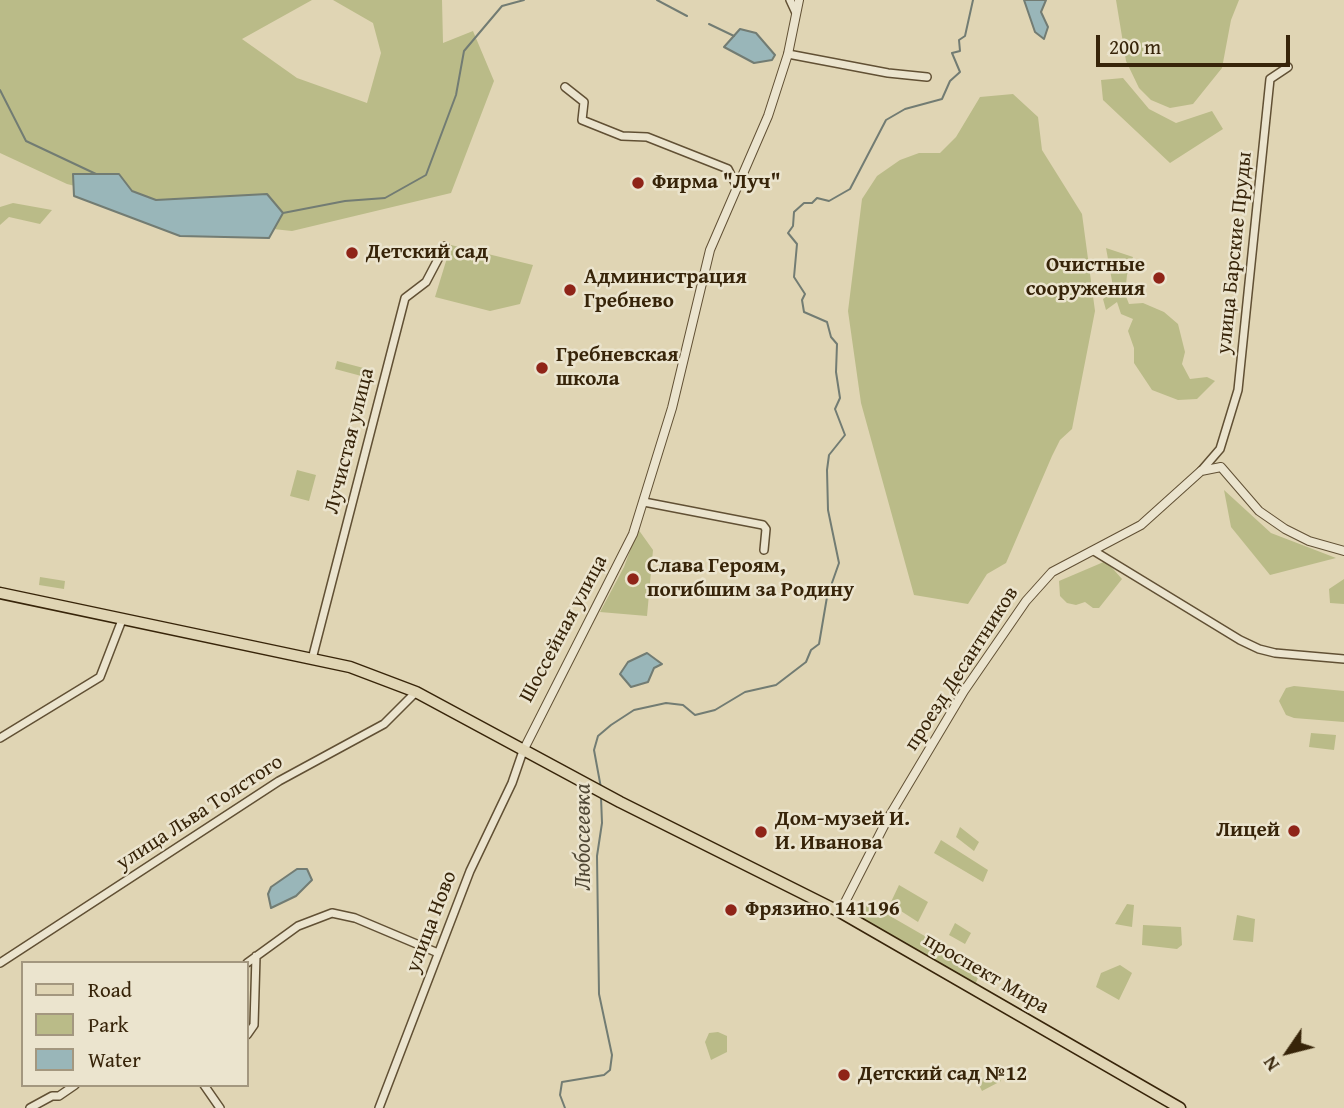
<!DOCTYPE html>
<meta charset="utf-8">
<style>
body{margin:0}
#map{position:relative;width:1344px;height:1108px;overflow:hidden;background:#e0d5b4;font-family:"Gentium Book Plus",serif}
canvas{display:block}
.legend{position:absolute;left:21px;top:961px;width:228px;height:126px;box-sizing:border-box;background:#ebe4ce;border:2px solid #a3977f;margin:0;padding:9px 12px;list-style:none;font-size:21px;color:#372409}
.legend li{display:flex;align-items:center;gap:14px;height:35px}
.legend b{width:35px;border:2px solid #a3977f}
.north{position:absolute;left:1253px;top:1017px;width:70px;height:70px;-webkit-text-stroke:5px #ebe4ce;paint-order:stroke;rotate:235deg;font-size:19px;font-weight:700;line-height:28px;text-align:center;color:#372409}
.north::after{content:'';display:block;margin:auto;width:24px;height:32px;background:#372409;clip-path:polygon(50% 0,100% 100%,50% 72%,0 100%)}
.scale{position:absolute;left:1096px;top:35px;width:194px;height:32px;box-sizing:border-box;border:4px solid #372409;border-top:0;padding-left:9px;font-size:21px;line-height:24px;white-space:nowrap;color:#372409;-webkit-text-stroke:5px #ebe4ce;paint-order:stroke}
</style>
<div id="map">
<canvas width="1344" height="1108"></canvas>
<ul class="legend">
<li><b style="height:9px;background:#e0d5b4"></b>Road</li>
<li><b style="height:19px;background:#babb88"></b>Park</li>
<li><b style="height:19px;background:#99b6b9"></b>Water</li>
</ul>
<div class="north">N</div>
<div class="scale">200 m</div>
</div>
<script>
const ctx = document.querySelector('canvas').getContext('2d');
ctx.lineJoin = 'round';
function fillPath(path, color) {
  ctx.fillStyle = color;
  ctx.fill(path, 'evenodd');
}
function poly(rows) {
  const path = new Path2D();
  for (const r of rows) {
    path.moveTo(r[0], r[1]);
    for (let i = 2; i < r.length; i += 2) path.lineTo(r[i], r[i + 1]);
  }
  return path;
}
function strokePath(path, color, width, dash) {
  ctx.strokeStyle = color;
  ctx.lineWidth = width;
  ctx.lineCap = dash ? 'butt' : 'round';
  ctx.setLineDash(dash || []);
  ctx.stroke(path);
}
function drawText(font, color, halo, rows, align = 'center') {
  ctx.font = font + ' "Gentium Book Plus",serif';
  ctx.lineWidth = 5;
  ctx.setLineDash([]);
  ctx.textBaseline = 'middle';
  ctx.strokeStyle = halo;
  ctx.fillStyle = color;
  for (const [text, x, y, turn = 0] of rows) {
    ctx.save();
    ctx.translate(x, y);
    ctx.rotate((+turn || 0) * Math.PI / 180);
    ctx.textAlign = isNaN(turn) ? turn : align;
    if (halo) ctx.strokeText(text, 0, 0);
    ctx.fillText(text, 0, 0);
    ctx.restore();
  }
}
const green = poly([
 [0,0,312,0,242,39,297,78,367,103,381,53,373,23,333,0,442,0,443,43,473,31,494,81,451,193,292,231,226,224,67,184,0,153],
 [1116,0,1239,0,1231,20,1222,68,1193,104,1170,108,1151,100,1139,88,1126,61],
 [1123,78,1149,109,1176,123,1212,111,1223,129,1170,163,1103,100,1101,80],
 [1013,94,1038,117,1042,150,1082,214,1095,311,1072,429,1060,440,1052,456,1006,563,987,574,968,604,914,595,861,403,848,311,862,199,877,176,900,160,919,153,940,153,956,137,980,97],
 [13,203,52,210,40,224,9,217,0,225,0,207],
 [451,245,533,265,520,304,490,311,435,297],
 [1106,248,1133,257,1127,275,1125,294,1129,304,1143,303,1164,312,1178,324,1185,352,1182,364,1190,379,1207,377,1215,381,1197,399,1178,400,1152,390,1134,363,1134,348,1128,331,1133,319,1121,314,1117,302,1106,310,1103,299,1114,292],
 [337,361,371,370,369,378,335,369],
 [297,470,316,475,309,501,290,496],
 [1224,490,1271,533,1336,558,1270,575,1231,527],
 [638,529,653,550,647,616,600,612,624,567],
 [1106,561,1122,579,1099,608,1093,608,1085,602,1076,605,1067,603,1060,596,1059,581],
 [40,577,65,581,64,589,39,585],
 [1344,579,1344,604,1330,603,1329,589],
 [1294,686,1344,691,1344,722,1294,718,1286,715,1279,701,1286,688],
 [1311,733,1336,735,1334,750,1309,747],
 [960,827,979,842,974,851,956,837],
 [941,840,988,870,983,882,934,853],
 [899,885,928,902,918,922,890,904],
 [864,901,982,969,974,987,855,918],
 [1127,904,1134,905,1132,927,1115,924],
 [1237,915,1255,919,1253,942,1233,940],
 [955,923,971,933,965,944,949,935],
 [1143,925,1181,927,1182,945,1177,949,1142,945],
 [1120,965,1132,973,1119,1000,1096,987,1101,973],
 [718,1032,727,1036,727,1052,711,1060,705,1042,709,1033],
 [996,1072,1001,1081,982,1091,977,1081]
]);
const water = poly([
 [1024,0,1046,0,1041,12,1048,27,1044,39,1035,32,1024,0],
 [740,29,756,33,775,55,772,60,754,63,724,47,740,29],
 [73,174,119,174,132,191,156,200,267,194,283,213,269,238,180,236,74,196,73,174],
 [647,653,662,664,654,668,648,682,631,687,620,674,628,662,647,653],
 [297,869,307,869,312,880,296,896,271,908,268,894,271,887,297,869]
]);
const stream = poly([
 [657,0,687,16],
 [709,24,734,36],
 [0,90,26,141,96,174],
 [283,213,345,201,385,198,426,175,456,95,464,51,502,6,524,0],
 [601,788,594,750,598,736,611,725,634,710,666,703,683,705,695,715,715,710,745,692,776,685,806,662,811,650,819,644,827,597,839,563,828,510,827,470,829,455,845,435,835,409,840,398,836,372,837,344,831,337,827,322,804,312,802,300,805,294,794,277,797,244,788,233,793,226,794,212,804,203,812,203,817,198,829,201,850,189,886,120,905,109,942,99,950,81,960,72,952,53,960,51,959,40,965,36,973,0],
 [565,1108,560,1095,562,1082,604,1075,610,1070,612,1055,599,994,597,856,602,823,601,797]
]);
const minor = poly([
 [790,0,796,13],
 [788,54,888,73,927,77],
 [565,87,584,102,582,120,622,136,647,137,728,169,737,187],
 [1201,471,1220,449,1238,390,1270,79,1288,67],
 [644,502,763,525,766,529,764,550],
 [1094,551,1240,640,1259,649,1275,653,1344,659],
 [312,659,405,298,426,282,445,246],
 [0,738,100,677,122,620],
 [0,963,279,781,384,724,416,692],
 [247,963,298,926,332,913,355,918,438,953],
 [247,1035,254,1025,256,956],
 [204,1085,220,1108],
 [30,1108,52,1096,59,1096,75,1085],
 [379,1108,470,871,512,783,523,751]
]);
const tertiary = poly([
 [523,751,633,534,672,408,710,250,768,116,788,54,799,0],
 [840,912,887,820,964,691,1026,601,1052,572,1141,525,1201,471,1221,467,1259,511,1285,529,1309,541,1344,551]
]);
const primary = poly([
 [0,593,350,667,416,692,620,802,840,912,1180,1108]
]);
const markers = [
 [638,183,7,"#8f2418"],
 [352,253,7,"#8f2418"],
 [1159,278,7,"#8f2418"],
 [570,290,7,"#8f2418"],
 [542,368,7,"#8f2418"],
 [633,579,7,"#8f2418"],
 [1294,831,7,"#8f2418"],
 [761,832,7,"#8f2418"],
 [731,910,7,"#8f2418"],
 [844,1075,7,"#8f2418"]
];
const poiNames = [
 ["Фирма \"Луч\"",652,183],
 ["Детский сад",366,253],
 ["Очистные",1145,266,"right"],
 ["сооружения",1145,290,"right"],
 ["Администрация",584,278],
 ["Гребнево",584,302],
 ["Гребневская",556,356],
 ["школа",556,380],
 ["Слава Героям,",647,567],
 ["погибшим за Родину",647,591],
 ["Дом-музей И.",775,820],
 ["И. Иванова",775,844],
 ["Лицей",1280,831,"right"],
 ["Фрязино 141196",745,910],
 ["Детский сад №12",858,1075]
];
const streetNames = [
 ["улица Барские Пруды",1235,253,-84],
 ["Лучистая улица",350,441,-76],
 ["Шоссейная улица",564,629,-62],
 ["проезд Десантников",962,669,-57],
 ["улица Льва Толстого",200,813,-33],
 ["улица Ново",432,922,-69],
 ["проспект Мира",986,974,30]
];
const waterNames = [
 ["Любосеевка",584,837,-90]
];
fillPath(green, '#babb88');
fillPath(water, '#99b6b9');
strokePath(water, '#727c73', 2);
strokePath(stream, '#727c73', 2);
strokePath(minor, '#615034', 10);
strokePath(tertiary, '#615034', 10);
strokePath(primary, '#372409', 13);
strokePath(minor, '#ebe4ce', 7);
strokePath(tertiary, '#ebe4ce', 8);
strokePath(primary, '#e0d5b4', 10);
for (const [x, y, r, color] of markers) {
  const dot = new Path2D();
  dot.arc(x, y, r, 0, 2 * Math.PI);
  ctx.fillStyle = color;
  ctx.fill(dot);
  strokePath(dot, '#ebe4ce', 2.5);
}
drawText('bold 21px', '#372409', '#ebe4ce', poiNames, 'left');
drawText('21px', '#372409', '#ebe4ce', streetNames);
drawText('italic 23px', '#504835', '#ebe4ce', waterNames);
</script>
